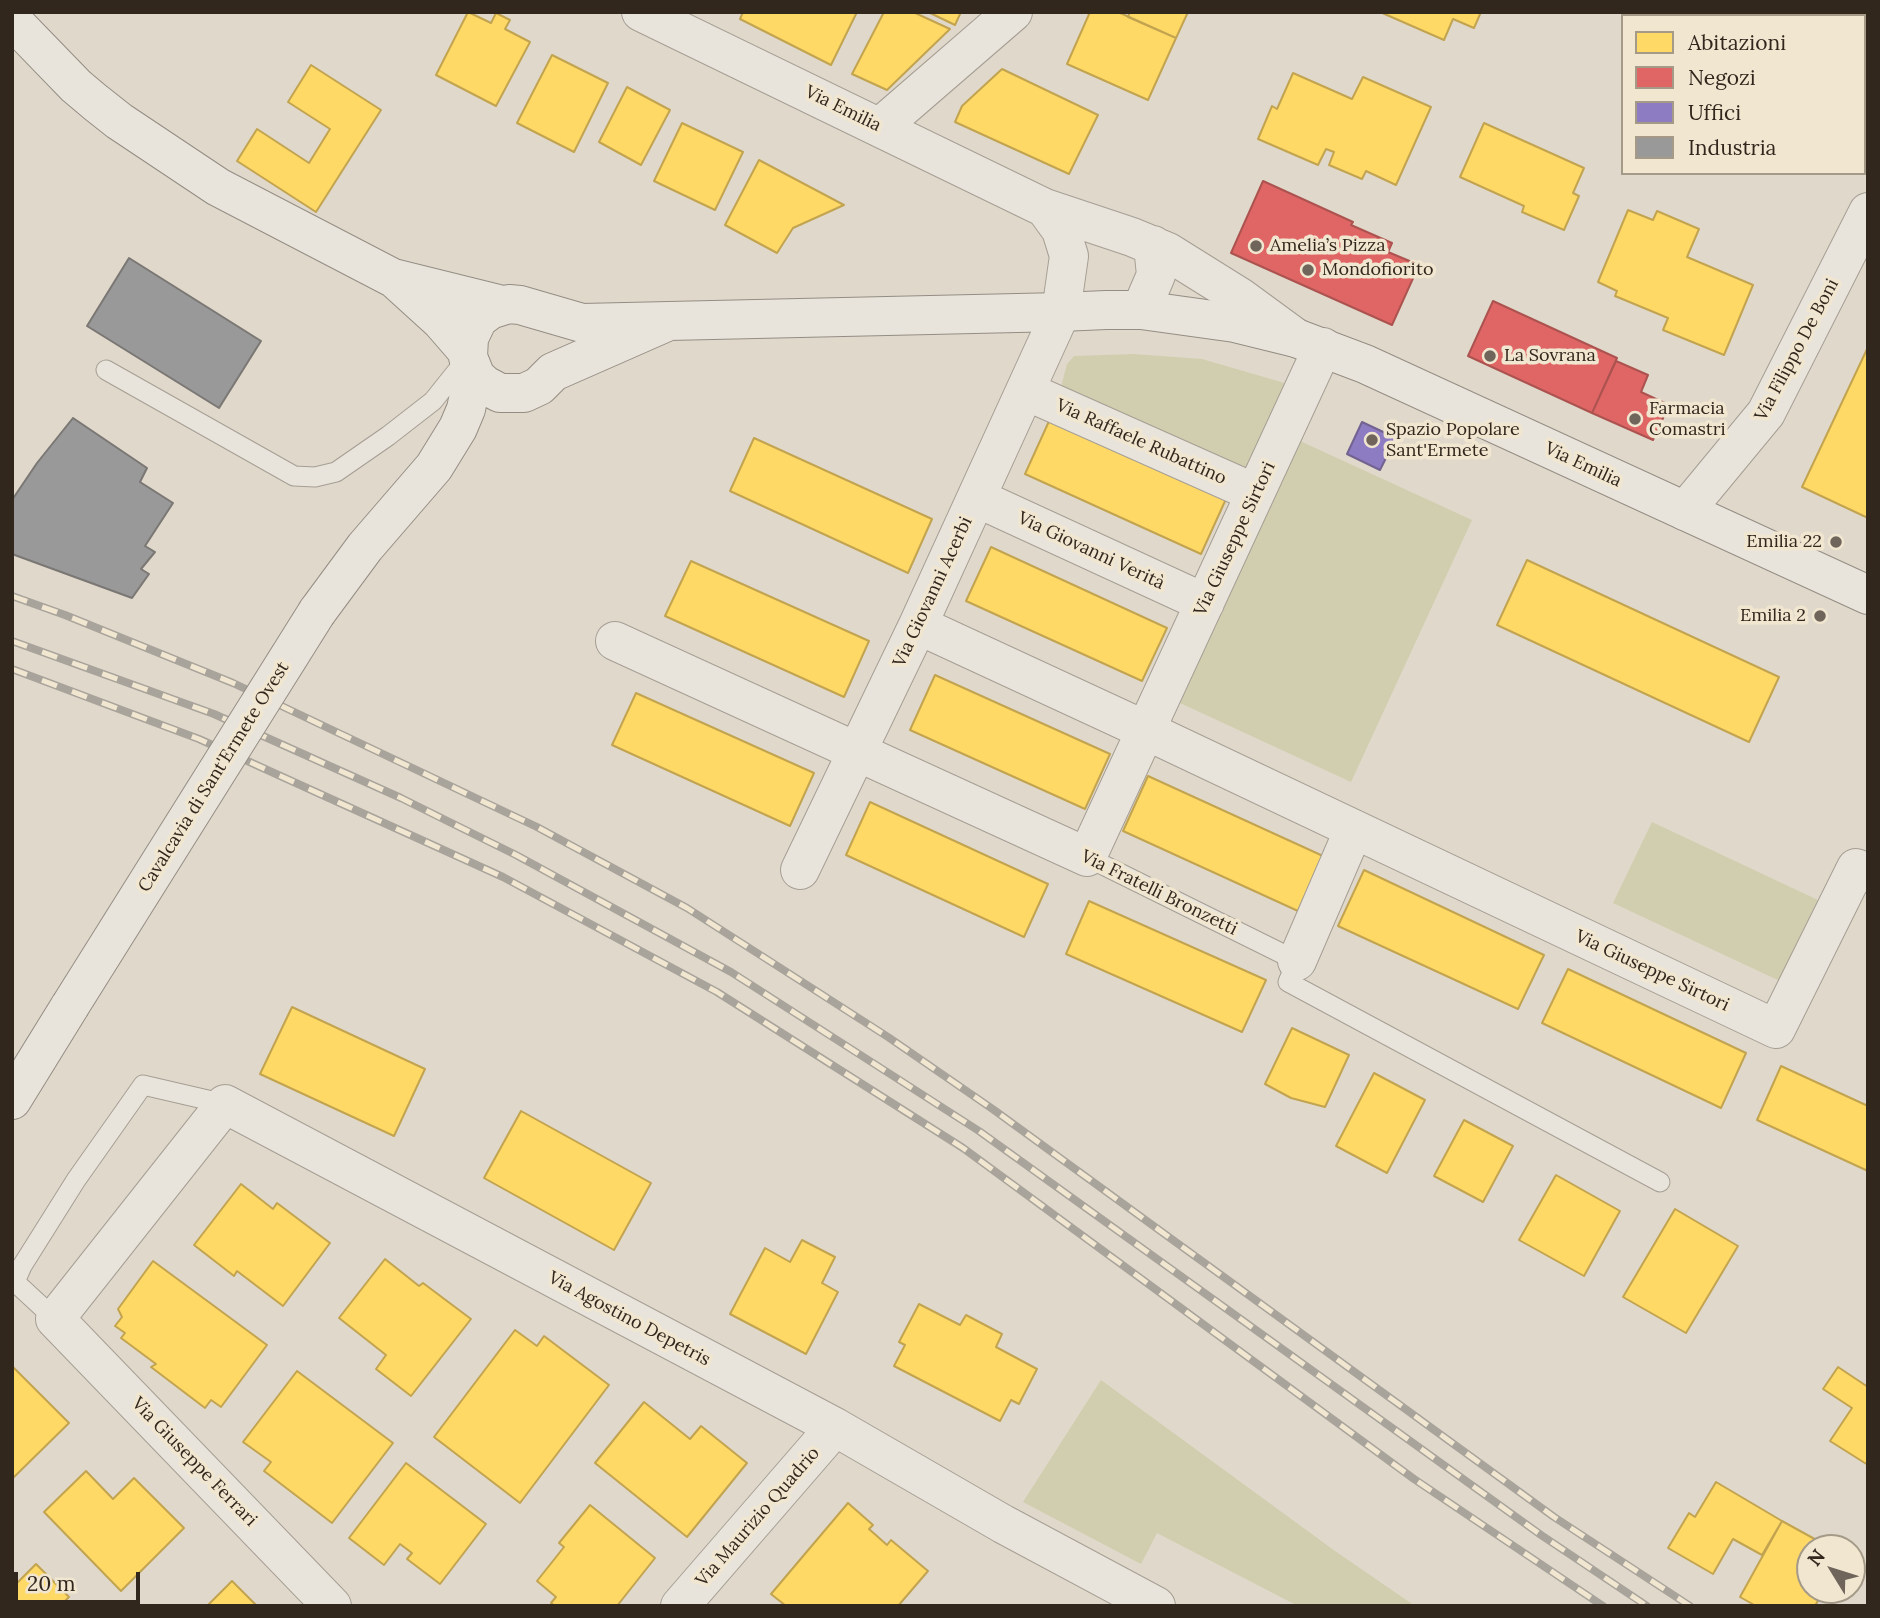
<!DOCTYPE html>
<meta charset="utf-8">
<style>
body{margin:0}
#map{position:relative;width:1880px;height:1618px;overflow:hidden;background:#e0d8ca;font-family:Lora,serif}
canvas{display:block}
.frame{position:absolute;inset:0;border:14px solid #32271d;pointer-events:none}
.legend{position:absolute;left:1621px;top:14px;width:245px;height:161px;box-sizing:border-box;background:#f1e6d0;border:2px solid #a59a88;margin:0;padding:9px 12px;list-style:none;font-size:21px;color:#32271d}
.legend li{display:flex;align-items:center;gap:14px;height:35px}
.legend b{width:35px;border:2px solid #a59a88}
.north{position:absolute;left:1796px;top:1534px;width:70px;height:70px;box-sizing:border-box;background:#f1e6d0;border:2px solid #a59a88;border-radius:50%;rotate:308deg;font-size:19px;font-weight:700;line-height:28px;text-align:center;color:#32271d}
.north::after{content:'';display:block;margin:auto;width:24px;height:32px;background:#6f655a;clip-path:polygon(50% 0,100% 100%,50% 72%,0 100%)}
.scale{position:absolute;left:14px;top:1572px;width:126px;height:32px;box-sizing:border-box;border:4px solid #32271d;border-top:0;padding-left:9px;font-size:21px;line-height:24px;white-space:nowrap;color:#32271d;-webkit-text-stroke:5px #f1e6d0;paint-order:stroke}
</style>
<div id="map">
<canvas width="1880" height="1618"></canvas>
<div class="frame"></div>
<ul class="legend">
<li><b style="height:19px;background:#ffd966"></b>Abitazioni</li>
<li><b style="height:19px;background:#e06666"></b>Negozi</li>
<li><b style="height:19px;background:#8e7cc3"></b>Uffici</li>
<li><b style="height:19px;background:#999"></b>Industria</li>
</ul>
<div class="north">N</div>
<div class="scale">20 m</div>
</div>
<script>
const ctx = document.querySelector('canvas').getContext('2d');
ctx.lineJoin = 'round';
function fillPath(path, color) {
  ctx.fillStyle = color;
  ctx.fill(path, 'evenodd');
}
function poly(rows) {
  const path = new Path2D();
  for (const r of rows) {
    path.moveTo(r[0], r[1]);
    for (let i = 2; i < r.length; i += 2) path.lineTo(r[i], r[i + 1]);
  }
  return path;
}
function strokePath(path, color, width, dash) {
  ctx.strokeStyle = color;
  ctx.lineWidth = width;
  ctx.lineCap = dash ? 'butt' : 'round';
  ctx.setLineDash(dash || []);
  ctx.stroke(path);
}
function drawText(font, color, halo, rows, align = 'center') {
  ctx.font = font + ' Lora,serif';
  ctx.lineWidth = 7;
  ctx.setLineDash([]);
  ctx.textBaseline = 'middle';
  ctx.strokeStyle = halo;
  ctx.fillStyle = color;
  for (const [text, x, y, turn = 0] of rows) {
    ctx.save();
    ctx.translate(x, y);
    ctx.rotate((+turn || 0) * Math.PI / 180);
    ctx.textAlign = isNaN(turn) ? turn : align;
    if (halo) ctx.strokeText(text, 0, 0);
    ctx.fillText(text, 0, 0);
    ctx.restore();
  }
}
const green = poly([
 [1134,354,1202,359,1288,384,1250,469,1060,391,1067,364,1074,356],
 [1300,441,1472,520,1351,782,1180,703],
 [1652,822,1820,901,1782,982,1613,903],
 [1101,1380,1335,1551,1415,1606,1298,1606,1157,1533,1141,1564,1023,1502]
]);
const homes = poly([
 [468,12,491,23,496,13,510,20,505,29,530,42,496,106,436,75,468,12],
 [743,12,857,12,831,65,740,19,743,12],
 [884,12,913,12,950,29,887,90,852,74,884,12],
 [928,12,961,12,955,25,928,12],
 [1090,12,1118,12,1176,38,1148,100,1067,64,1090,12],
 [1130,12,1188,12,1176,38,1128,17,1130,12],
 [1380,12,1481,12,1474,28,1453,19,1444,40,1380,12],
 [1836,12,1868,12,1868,27,1864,35,1864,16,1837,16,1836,12],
 [552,55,608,83,574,152,517,123,552,55],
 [311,65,381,110,316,212,237,161,257,129,309,163,330,129,288,102,311,65],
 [1002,69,1098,115,1069,174,955,122,962,106,1002,69],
 [1293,73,1352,99,1363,77,1431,107,1396,185,1366,171,1362,179,1329,165,1334,152,1326,149,1318,165,1258,139,1272,106,1277,109,1293,73],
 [627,87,670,110,641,165,599,142,627,87],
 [682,123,743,152,715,210,654,181,682,123],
 [1484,123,1584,168,1573,193,1579,196,1564,230,1522,212,1524,206,1460,177,1484,123],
 [759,160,844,205,793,228,777,253,725,225,759,160],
 [1628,210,1653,220,1657,211,1699,229,1687,257,1753,285,1724,355,1663,330,1668,318,1615,296,1617,291,1598,282,1628,210],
 [1868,347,1868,518,1802,487,1868,347],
 [1050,419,1226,499,1201,554,1025,474,1050,419],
 [754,438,932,519,908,573,730,491,754,438],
 [991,547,1167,628,1142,681,966,601,991,547],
 [1527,560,1779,677,1749,742,1497,625,1527,560],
 [691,561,869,641,844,697,665,616,691,561],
 [935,675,1110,754,1085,809,910,730,935,675],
 [636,693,814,773,790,826,612,745,636,693],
 [1148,776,1323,856,1298,911,1123,831,1148,776],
 [870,802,1048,884,1024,937,846,855,870,802],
 [1364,870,1544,955,1518,1009,1338,926,1364,870],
 [1089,901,1266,980,1242,1032,1066,954,1089,901],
 [1568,969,1746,1053,1721,1108,1542,1023,1568,969],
 [292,1007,425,1069,394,1136,260,1074,292,1007],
 [1292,1028,1349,1055,1325,1107,1291,1098,1265,1084,1292,1028],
 [1781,1066,1868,1106,1868,1171,1757,1120,1781,1066],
 [1374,1073,1425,1100,1387,1173,1336,1146,1374,1073],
 [521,1111,651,1183,614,1250,484,1178,521,1111],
 [1464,1120,1513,1146,1483,1202,1434,1176,1464,1120],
 [1556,1175,1620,1211,1584,1276,1519,1240,1556,1175],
 [241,1184,273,1209,277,1203,330,1243,283,1306,237,1271,234,1276,194,1245,241,1184],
 [1675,1209,1738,1246,1686,1333,1623,1297,1675,1209],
 [802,1240,835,1257,822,1283,838,1292,806,1354,730,1314,765,1248,790,1262,802,1240],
 [385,1259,419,1286,423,1283,471,1319,411,1396,376,1369,386,1355,339,1318,385,1259],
 [153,1261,267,1345,221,1407,211,1400,205,1408,151,1367,156,1364,121,1338,125,1333,115,1326,122,1317,118,1309,153,1261],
 [919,1304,960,1325,966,1315,1002,1334,996,1347,1037,1369,1019,1404,1011,1400,1000,1421,894,1366,905,1345,899,1342,919,1304],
 [515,1330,537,1346,544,1336,609,1385,520,1503,434,1437,515,1330],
 [12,1366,69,1423,12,1479,12,1366],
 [1838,1367,1868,1387,1868,1465,1830,1441,1852,1408,1823,1389,1838,1367],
 [297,1371,393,1443,332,1523,264,1471,271,1462,243,1442,297,1371],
 [644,1402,690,1439,701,1426,747,1463,687,1537,595,1463,644,1402],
 [406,1463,486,1524,440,1584,407,1559,412,1553,400,1544,384,1565,349,1538,406,1463],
 [86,1471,113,1499,134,1478,184,1528,121,1591,44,1512,86,1471],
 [1716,1482,1782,1521,1762,1555,1733,1539,1713,1574,1668,1548,1689,1513,1695,1517,1716,1482],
 [848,1503,873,1525,869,1529,887,1545,891,1540,928,1571,898,1606,786,1606,771,1594,848,1503],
 [590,1505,655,1558,617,1606,555,1606,551,1603,556,1597,537,1581,564,1547,559,1543,590,1505],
 [1782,1521,1831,1548,1810,1548,1810,1590,1824,1590,1815,1606,1756,1606,1740,1597,1782,1521],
 [36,1564,69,1597,64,1602,67,1606,12,1606,12,1588,36,1564],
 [232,1581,257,1606,207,1606,232,1581]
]);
const shops = poly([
 [1263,181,1353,222,1351,225,1392,243,1388,252,1419,265,1392,325,1231,253,1263,181],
 [1493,301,1617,358,1592,413,1468,356,1493,301],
 [1616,361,1648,375,1641,392,1669,405,1653,440,1592,413,1616,361]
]);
const offices = poly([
 [1362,422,1396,438,1380,470,1347,454,1362,422]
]);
const industry = poly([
 [129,258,261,341,219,408,87,326,129,258],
 [73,418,147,468,140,482,173,503,145,546,155,552,141,569,149,574,132,598,12,554,12,500,37,463,73,418]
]);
const lane = poly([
 [106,370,294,476,315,477,336,472,388,436,433,401,465,361],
 [1087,857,1297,961,1288,982,1660,1182],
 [55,1319,15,1282,22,1266,76,1180,143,1085,225,1104]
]);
const street = poly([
 [641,12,1045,208,1132,237,1168,252,1240,297,1296,338],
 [1672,12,1680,16],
 [1864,96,1868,97],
 [880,127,1013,12],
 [1141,310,1156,275,1153,245],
 [1026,391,1255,493],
 [977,498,1205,603],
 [1685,511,1766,413,1868,212],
 [918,625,1147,731,1776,1029,1856,868,1868,873],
 [615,641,1087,857,1323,347],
 [800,870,918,625,1061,312,1069,256,1061,230,1045,208],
 [1297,961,1354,829],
 [332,1606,55,1319,225,1104,835,1427,1003,1524,1156,1606],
 [680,1606,835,1427]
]);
const secondary = poly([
 [12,20,76,86,95,102,119,121,218,187,393,278,502,305],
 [397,281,441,321,467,351],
 [669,321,553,372,539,386,524,393,500,393,485,385,476,377,468,357,469,338,478,319,490,310,509,304,520,305,582,323,669,321,1061,312,1106,310,1141,310,1235,323,1296,338,1365,364,1868,595],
 [317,612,365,547,434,467,458,428,466,409,470,390,469,361],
 [12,1100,70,1006]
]);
const rail = poly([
 [12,596,65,615,233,683,537,827,687,908,888,1037,994,1110,1554,1517,1690,1606],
 [12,641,214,714,401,798,516,855,731,972,979,1131,1541,1535,1647,1606],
 [12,669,199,739,503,877,717,992,963,1148,1414,1479,1603,1606]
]);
const secondaryBridge = poly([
 [70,1006,317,612]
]);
const markers = [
 [1256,246,7,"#6f655a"],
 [1308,270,7,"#6f655a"],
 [1490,356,7,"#6f655a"],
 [1635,419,7,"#6f655a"],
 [1372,440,7,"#6f655a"],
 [1836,542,7,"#6f655a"],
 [1820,616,7,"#6f655a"]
];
const streetNames = [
 ["Via Emilia",843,109,26],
 ["Via Filippo De Boni",1797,350,-62],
 ["Via Raffaele Rubattino",1141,442,24],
 ["Via Emilia",1583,465,25],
 ["Via Giuseppe Sirtori",1235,539,-65],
 ["Via Giovanni Verità",1091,551,25],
 ["Via Giovanni Acerbi",933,592,-65],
 ["Cavalcavia di Sant'Ermete Ovest",214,777,-58],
 ["Via Fratelli Bronzetti",1159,893,26],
 ["Via Giuseppe Sirtori",1652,971,25],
 ["Via Agostino Depetris",629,1319,28],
 ["Via Giuseppe Ferrari",194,1462,46],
 ["Via Maurizio Quadrio",758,1517,-49]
];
const poiNames = [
 ["Amelia’s Pizza",1270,246],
 ["Mondofiorito",1322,270],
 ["La Sovrana",1504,356],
 ["Farmacia",1649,409],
 ["Comastri",1649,430],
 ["Spazio Popolare",1386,430],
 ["Sant'Ermete",1386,451],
 ["Emilia 22",1822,542,"right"],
 ["Emilia 2",1806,616,"right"]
];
fillPath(green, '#d0ceae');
fillPath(homes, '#ffd966');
strokePath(homes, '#c2a450', 2);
fillPath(shops, '#e06666');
strokePath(shops, '#ac5350', 2);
fillPath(offices, '#8e7cc3');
strokePath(offices, '#726291', 2);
fillPath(industry, '#999');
strokePath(industry, '#7a7774', 2);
strokePath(lane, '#a59e94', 21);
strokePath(street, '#a59e94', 40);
strokePath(secondary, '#948d84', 40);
strokePath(lane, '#e8e4db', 19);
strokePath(street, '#e8e4db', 38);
strokePath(secondary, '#e8e4db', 38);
strokePath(rail, '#a8a39b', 8);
strokePath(rail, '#f1e6d0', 5, [16]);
strokePath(secondaryBridge, '#948d84', 40, []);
strokePath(secondaryBridge, '#e8e4db', 38);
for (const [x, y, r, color] of markers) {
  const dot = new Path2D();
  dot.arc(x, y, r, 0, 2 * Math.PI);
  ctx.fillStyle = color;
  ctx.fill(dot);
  strokePath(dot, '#f1e6d0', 2.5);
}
drawText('18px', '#32271d', '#f1e6d0', streetNames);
drawText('18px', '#32271d', '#f1e6d0', poiNames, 'left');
</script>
